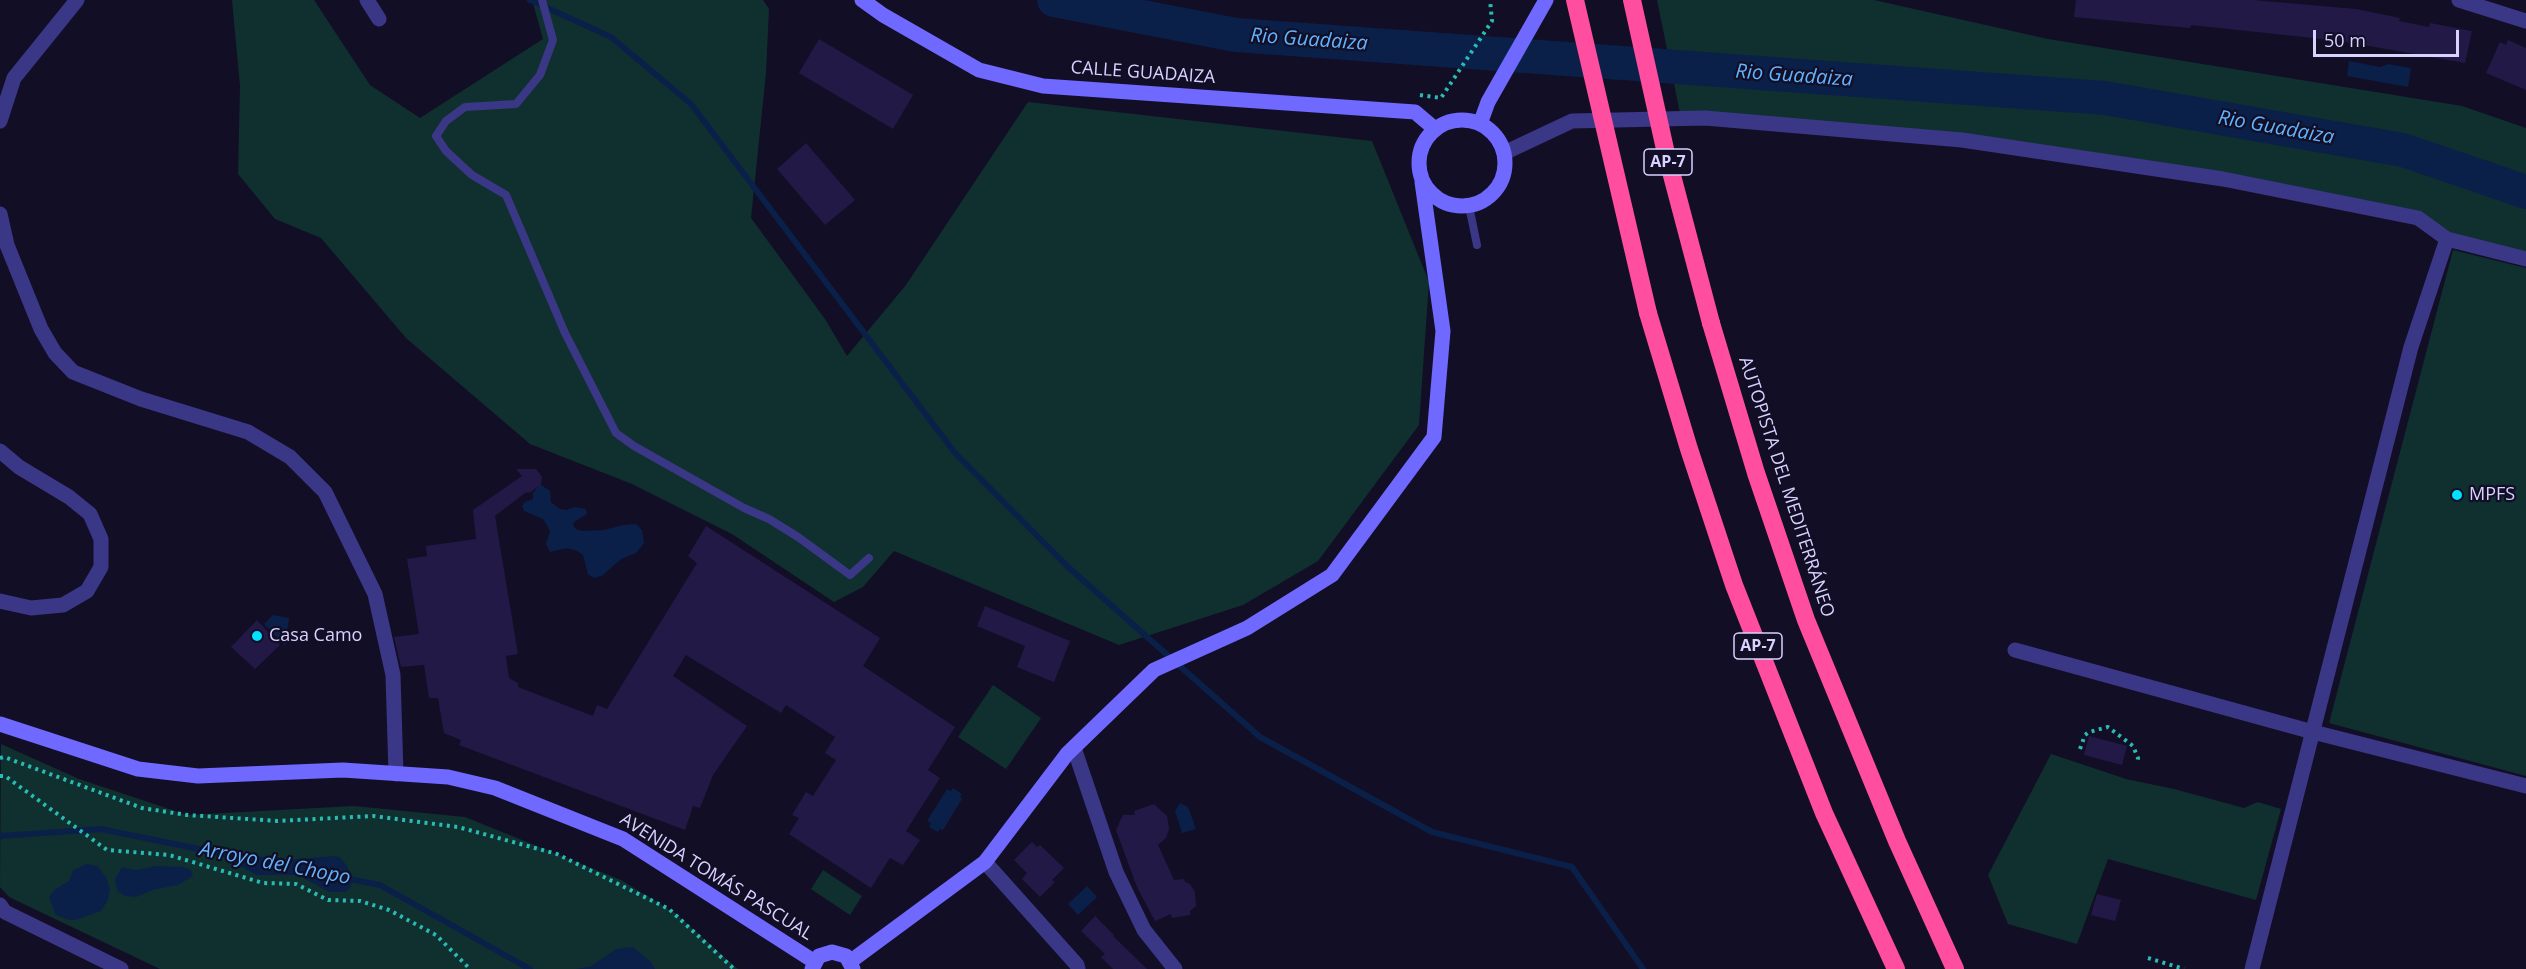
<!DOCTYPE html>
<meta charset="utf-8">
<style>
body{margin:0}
#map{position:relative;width:2526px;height:969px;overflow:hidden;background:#120e26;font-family:"Open Sans",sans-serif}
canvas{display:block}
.scale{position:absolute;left:2313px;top:30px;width:146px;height:27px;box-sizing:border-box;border:3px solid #d8d2ff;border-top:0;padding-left:8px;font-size:18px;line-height:21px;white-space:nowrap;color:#d8d2ff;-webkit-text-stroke:4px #120e26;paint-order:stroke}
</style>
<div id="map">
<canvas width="2526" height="969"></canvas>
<div class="scale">50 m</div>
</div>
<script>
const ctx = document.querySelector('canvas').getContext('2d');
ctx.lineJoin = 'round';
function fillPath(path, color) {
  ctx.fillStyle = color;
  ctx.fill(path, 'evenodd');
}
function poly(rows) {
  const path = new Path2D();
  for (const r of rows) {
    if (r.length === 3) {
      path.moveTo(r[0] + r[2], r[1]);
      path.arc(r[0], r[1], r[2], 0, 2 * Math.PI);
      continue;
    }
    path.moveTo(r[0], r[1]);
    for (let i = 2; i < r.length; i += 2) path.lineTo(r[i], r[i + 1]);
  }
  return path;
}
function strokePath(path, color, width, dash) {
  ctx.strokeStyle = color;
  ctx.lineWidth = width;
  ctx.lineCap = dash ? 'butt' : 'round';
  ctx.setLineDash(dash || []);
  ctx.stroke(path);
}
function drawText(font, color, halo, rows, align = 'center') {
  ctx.font = font + ' "Open Sans",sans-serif';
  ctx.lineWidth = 4.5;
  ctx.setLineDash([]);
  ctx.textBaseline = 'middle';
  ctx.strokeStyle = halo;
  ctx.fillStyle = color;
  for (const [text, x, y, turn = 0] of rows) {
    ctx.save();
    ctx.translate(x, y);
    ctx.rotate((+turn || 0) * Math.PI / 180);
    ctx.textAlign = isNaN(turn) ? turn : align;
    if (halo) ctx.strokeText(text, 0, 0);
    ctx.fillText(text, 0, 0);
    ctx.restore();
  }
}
const green = poly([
 [232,0,314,0,370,85,420,118,543,39,532,0,763,0,769,9,766,73,751,218,825,319,847,356,906,285,1028,102,1372,141,1429,282,1419,425,1318,561,1243,605,1119,645,894,551,863,587,834,602,732,534,632,484,530,444,406,338,321,238,275,219,238,174,240,86],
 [1657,0,1874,0,2048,39,2462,106,2526,128,2526,258,2447,239,2418,218,1962,140,1681,118],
 [2453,250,2526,268,2526,776,2329,723],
 [993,685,1041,718,1006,769,958,737],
 [1,744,79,779,187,815,354,806,465,817,621,880,675,913,738,969,160,969,9,897,0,887],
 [2051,754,2126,779,2174,789,2244,808,2258,802,2281,809,2256,900,2108,859,2077,944,2008,924,1988,875],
 [823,870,862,896,850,915,811,889]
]);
const water = poly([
 [2349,61,2380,67,2388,64,2411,68,2408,87,2347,76],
 [540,484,550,491,551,502,560,509,567,510,574,507,586,509,587,514,574,522,573,525,576,529,582,531,604,530,623,525,636,524,642,530,644,543,636,553,621,559,603,575,594,578,588,574,583,555,577,551,567,548,550,552,546,544,550,531,547,525,543,519,524,511,522,506,525,502,533,499,533,493],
 [273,615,289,618,285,646,264,624],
 [953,788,962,794,960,797,962,799,943,830,940,829,938,832,929,827,931,823,927,821,947,789,951,791],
 [1180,803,1188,807,1196,829,1182,833,1175,811],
 [249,855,284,860,335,856,341,858,347,866,352,877,351,886,346,892,329,892,298,875,256,875,240,866,243,856],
 [87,864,98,866,107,879,110,889,108,900,101,911,76,920,69,920,56,915,49,897,54,890,69,881,73,870],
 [156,866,183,867,191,870,193,876,178,885,153,890,136,897,125,896,117,891,115,879,122,867,136,870],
 [1087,886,1097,897,1078,915,1068,904],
 [633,947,651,962,655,969,576,969,591,966,616,949]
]);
const stream = poly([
 [530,0,611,37,691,104,955,453,1068,567,1260,737,1432,832,1572,867,1643,969],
 [0,836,101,829,248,859],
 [344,878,380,885,530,969]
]);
const river = poly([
 [1054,0,1236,35,2105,98,2403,150,2526,192]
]);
const building = poly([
 [2076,0,2253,0,2356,9,2400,18,2399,21,2429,27,2430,23,2472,31,2465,63,2341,41,2191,25,2190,28,2074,17],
 [819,39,913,95,893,129,799,73],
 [2508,40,2526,48,2526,90,2486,73,2500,42,2506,45],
 [806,143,855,200,825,225,777,169],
 [516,469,536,469,542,477,541,484,531,492,525,493,495,516,518,654,506,656,509,678,518,683,518,687,593,716,597,705,607,709,697,563,688,556,706,526,880,638,863,666,955,727,928,770,940,778,906,831,920,840,903,865,890,858,871,888,789,834,799,818,792,815,806,792,813,796,836,760,825,753,835,737,786,705,781,713,686,655,673,676,747,726,713,775,700,808,693,806,685,830,459,745,461,740,444,733,438,698,429,698,424,665,401,667,394,637,419,634,407,559,427,556,426,546,476,539,473,510,522,476],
 [985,606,1070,641,1054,682,1017,667,1025,646,977,626],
 [257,620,280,645,255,669,231,647],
 [2089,736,2127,746,2122,765,2084,755],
 [1154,804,1167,816,1169,829,1166,838,1158,845,1174,880,1184,879,1185,882,1190,884,1195,892,1196,906,1190,911,1190,915,1172,918,1171,914,1155,921,1137,887,1116,830,1123,815,1135,815,1134,811],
 [1032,842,1037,847,1040,845,1064,868,1052,880,1055,882,1040,897,1022,879,1027,873,1014,860],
 [2097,894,2121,900,2115,921,2091,915],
 [1095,916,1114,935,1113,936,1147,969,1113,969,1101,957,1105,954,1081,931]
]);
const path = poly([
 [1420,95,1441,98,1492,21,1490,0],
 [2080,749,2085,735,2089,732,2108,727,2133,746,2138,758,2137,764],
 [0,758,4,757,142,808,187,815,277,821,373,816,458,827,557,854,669,909,734,969],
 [0,776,5,776,107,850,169,855,263,883,296,884,328,900,360,901,389,910,436,935,470,969],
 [2148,958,2184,969]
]);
const lane = poly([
 [542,0,553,40,540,75,516,104,465,107,446,121,436,136,446,151,472,175,506,195,565,333,616,433,634,446,744,508,769,519,798,537,850,575,869,558],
 [1469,206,1477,245]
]);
const street = poly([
 [367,0,379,19],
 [2459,0,2526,21],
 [0,121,14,78,77,0],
 [1504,153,1572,121,1705,118,1962,140,2223,179,2418,218,2447,239,2526,259],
 [0,214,7,245,41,329,55,353,73,372,141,399,248,432,290,457,325,492,375,594,393,675,396,774],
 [0,451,19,467,69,497,90,514,101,539,101,567,87,591,63,605,31,608,0,601],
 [2015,650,2313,732,2526,786],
 [1074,748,1116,872,1144,930,1175,969],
 [985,862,1077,965,1078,969],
 [0,905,5,912,121,969],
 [2252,969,2411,347,2447,239]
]);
const secondary = poly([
 [862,0,883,15,979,70,1043,86,1415,112,1435,129],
 [1462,163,43],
 [1480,124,1488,102,1546,0],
 [0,724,138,769,198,776,343,770,448,777,495,788,623,839,815,962],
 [851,961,985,862,1067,754,1154,670,1247,628,1332,575,1434,437,1443,331,1422,182],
 [812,969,819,956,832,952,846,956,853,969]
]);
const highway = poly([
 [1648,313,1689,449,1734,585,1824,813,1896,969],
 [1711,323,1756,473,1806,620,1897,841,1955,969]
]);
const highwayBridge = poly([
 [1575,0,1648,313],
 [1632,0,1665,149,1711,323]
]);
const markers = [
 [2457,495,6,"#00e1fd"],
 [257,636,6,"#00e1fd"]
];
const shields = [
 [1668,162,48],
 [1758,646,48]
];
const shieldNames = [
 ["AP-7",1668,162],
 ["AP-7",1758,646]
];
const streetNames = [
 ["CALLE GUADAIZA",1143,73,4],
 ["AUTOPISTA DEL MEDITERRÁNEO",1786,487,72],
 ["AVENIDA TOMÁS PASCUAL",716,877,32]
];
const poiNames = [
 ["MPFS",2469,495],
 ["Casa Camo",269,636]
];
const waterNames = [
 ["Rio Guadaiza",1309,40,4],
 ["Rio Guadaiza",1794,76,4],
 ["Rio Guadaiza",2276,128,10],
 ["Arroyo del Chopo",275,864,11]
];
fillPath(green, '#10302f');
fillPath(water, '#0a2049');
strokePath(stream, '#0a2049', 6);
strokePath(river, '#0a2049', 34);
fillPath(building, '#231947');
strokePath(path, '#29bcb5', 4, [3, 4.5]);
strokePath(lane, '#3b3787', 8);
strokePath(street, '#3b3787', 15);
strokePath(secondary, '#6f69ff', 15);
strokePath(highway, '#ff4da0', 18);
strokePath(highwayBridge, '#ff4da0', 18);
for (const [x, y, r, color] of markers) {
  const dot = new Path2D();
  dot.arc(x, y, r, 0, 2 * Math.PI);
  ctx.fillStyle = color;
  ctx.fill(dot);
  strokePath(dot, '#120e26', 2);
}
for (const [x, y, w] of shields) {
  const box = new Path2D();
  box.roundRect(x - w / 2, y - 13, w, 26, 4.5);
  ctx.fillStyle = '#120e26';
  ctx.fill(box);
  strokePath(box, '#d8d2ff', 1.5);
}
drawText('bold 16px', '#d8d2ff', null, shieldNames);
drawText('18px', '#d8d2ff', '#120e26', streetNames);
drawText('18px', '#d8d2ff', '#120e26', poiNames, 'left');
drawText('italic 20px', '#60b3ff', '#120e26', waterNames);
</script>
